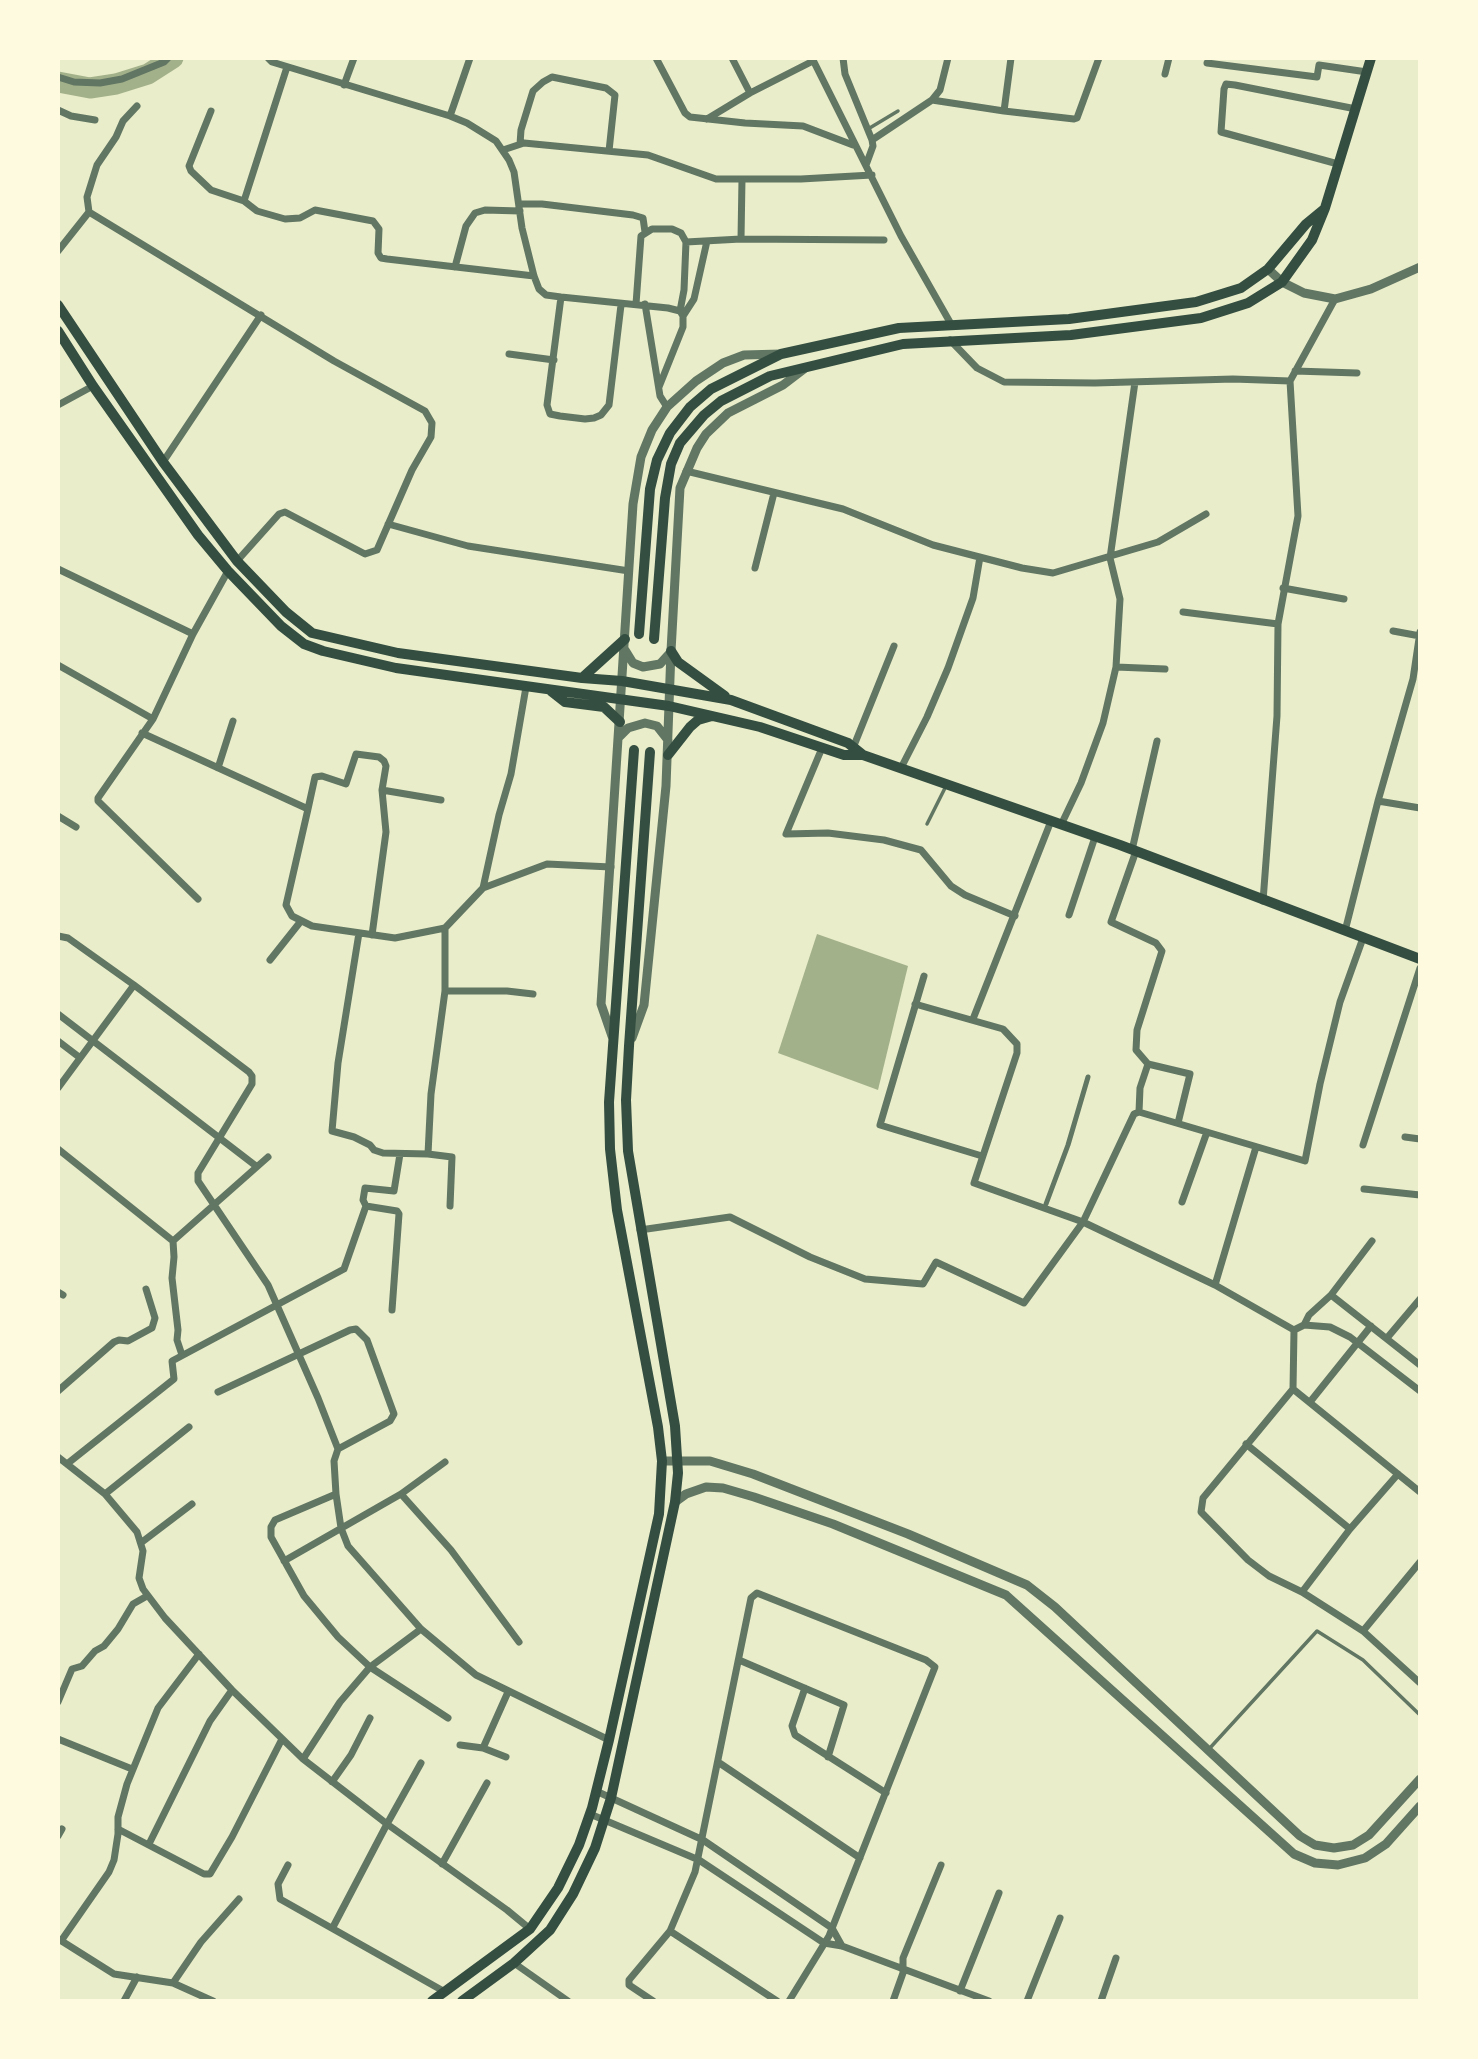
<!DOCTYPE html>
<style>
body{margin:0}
#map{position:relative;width:1478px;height:2059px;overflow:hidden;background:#e9edc9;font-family:Signika,sans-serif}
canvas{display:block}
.frame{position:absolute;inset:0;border:60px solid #fefae0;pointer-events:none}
</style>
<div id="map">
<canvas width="1478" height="2059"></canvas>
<div class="frame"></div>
</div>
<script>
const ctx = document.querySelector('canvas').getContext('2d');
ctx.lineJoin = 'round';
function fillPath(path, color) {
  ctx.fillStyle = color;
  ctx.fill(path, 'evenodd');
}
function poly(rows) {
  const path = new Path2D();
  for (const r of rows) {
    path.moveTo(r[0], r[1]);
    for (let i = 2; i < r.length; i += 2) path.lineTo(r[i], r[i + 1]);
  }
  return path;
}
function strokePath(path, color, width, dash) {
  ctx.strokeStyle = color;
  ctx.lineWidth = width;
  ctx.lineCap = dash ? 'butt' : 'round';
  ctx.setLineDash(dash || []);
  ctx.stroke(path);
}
const water = poly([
 [817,934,908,966,878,1090,778,1053]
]);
const river = poly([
 [58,82,90,88,116,84,148,74,173,58]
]);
const service = poly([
 [868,129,898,111],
 [927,824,946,786],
 [1209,1749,1317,1631,1363,1660,1420,1715]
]);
const pedestrian = poly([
 [1046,1204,1068,1145,1088,1077]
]);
const minor = poly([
 [268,58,272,62,450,116,467,123,496,141,509,160,514,172,522,228,534,276,539,289,546,295,561,297,668,308,680,311,683,316,683,327,659,387],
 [656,58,685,113,690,117,745,123,803,126,853,145],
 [732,58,750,93],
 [812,58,901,236,951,324],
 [843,58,845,74,872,140,873,146,866,165],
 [1207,63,1317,77,1319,65,1367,72],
 [1165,74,1169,58],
 [58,77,74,82,100,83,122,79,164,62,168,58],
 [344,85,354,58],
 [932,100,1004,111,1074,119,1077,118,1099,58],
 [58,110,71,116,95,120],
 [211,111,189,166,191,171,211,190,244,201,257,211,285,219,300,218,315,210,373,221,379,229,378,253,381,258,387,259,534,276],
 [1004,111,1011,58],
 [450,116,470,58],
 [707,119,750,93,813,61],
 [872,140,932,100,940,90,948,58],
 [520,144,521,130,533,91,543,82,552,77,606,88,615,95,609,151],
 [503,150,524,143,648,155,716,179,801,179,872,175],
 [1338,164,1221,132,1224,89,1226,84,1235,85,1356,109],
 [244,201,287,67],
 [519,204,542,204,633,215,643,218,645,232],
 [89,212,334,361,425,411,432,423,431,437,412,470,377,550,365,554,285,512,279,514,237,561],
 [89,212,87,197,97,165,116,137,123,121,137,106],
 [741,239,742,179],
 [686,242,741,239,884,240],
 [58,251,89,212],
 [455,267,466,226,475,213,485,210,520,211],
 [561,297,547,405,550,414,560,416,585,419,594,418,601,415,609,405,621,305],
 [636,304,641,236,652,229,672,229,681,233,686,242,684,290,680,311],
 [645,304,660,396,667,407],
 [683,316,694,299,707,241],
 [950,340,977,368,1004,382,1095,383,1233,379,1290,381],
 [509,354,554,360],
 [1295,371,1357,373],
 [58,405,93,386],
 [163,462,261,315],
 [686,471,843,509,933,545,1022,568,1053,573,1158,542,1206,514],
 [388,524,468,546,629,571],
 [755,568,774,493],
 [58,569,193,634,228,571],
 [1283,588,1344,599],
 [1183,612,1278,624],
 [1393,631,1420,636],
 [58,665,153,719,193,634],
 [1116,667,1165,669],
 [153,719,98,798,98,801,198,899],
 [142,733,308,809,286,905,292,916,312,926,395,938,445,928,483,888,499,815,511,774,526,687],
 [822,748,786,834,828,833,884,840,921,850,951,886,965,895,1015,916],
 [853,748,894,646],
 [218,768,233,721],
 [901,768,927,717,948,668,973,598,980,557],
 [1378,801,1420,808],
 [308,809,315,777,322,776,346,784,356,754,379,757,384,761,386,766,382,790],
 [58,816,76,827],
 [1061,825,1081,783,1103,723,1116,667,1120,599,1110,558,1135,382],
 [1132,850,1157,741],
 [483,888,547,864,611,867],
 [1263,901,1277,716,1278,624,1298,516,1290,381,1335,299],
 [1069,915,1095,837],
 [445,928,445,991,431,1094,428,1154,452,1157,450,1206],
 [1345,931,1378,801,1413,679,1420,632],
 [359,933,338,1063,332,1131,354,1137,370,1145,374,1150,383,1153,428,1154],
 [372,935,386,832,382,790,441,800],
 [58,936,68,938,134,985,249,1072,252,1076,252,1084,198,1173,198,1181,268,1285,318,1398,338,1449,334,1461,336,1494,341,1528,348,1546,421,1629,476,1675,609,1740],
 [270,960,301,921],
 [924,976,880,1125,982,1156],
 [445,991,507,991,533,994],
 [915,1004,1003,1029,1017,1044,1017,1053,974,1183,1083,1222,1215,1285,1294,1330,1304,1325,1309,1315,1331,1295,1420,1365],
 [58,1014,256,1166],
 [973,1019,1051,821],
 [58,1041,79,1057],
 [1148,1064,1190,1074,1178,1123],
 [58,1088,134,985],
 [1139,1112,1305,1161,1320,1084,1340,1002,1363,938],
 [1405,1137,1420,1139],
 [1363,1145,1420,968],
 [58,1149,173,1241,268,1157],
 [1364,1189,1420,1195],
 [1182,1202,1207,1132],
 [366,1206,363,1200,365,1188,394,1191,400,1154],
 [640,1230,730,1217,810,1257,865,1279,923,1284,936,1262,1024,1303,1083,1222,1134,1114,1139,1112,1140,1088,1148,1064,1136,1050,1137,1030,1162,951,1156,943,1111,922,1136,851],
 [173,1241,174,1257,172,1278,178,1330,177,1340,182,1355],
 [1215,1285,1256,1147],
 [58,1292,63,1295],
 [1331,1295,1372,1241],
 [1304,1325,1330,1327,1350,1337,1420,1391],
 [1387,1338,1420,1299],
 [1293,1389,1203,1498,1201,1512,1248,1560,1269,1576,1302,1592,1363,1631,1420,1683],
 [1293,1389,1420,1492],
 [1293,1389,1294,1330],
 [58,1391,114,1342,119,1340,128,1341,152,1328,155,1318,146,1289],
 [218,1392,350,1330,356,1329,367,1340,394,1414,390,1421,338,1449],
 [1310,1402,1371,1326],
 [1246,1444,1350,1529],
 [58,1457,105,1494,137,1532,143,1551,139,1578,143,1589,165,1618,232,1690,303,1759,387,1824,507,1910,530,1929],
 [67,1464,174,1379,172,1361,344,1269,366,1206,397,1211,399,1214,392,1310],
 [105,1494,189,1427],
 [336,1494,275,1520,271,1527,271,1537,304,1596,338,1637,370,1667,448,1718],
 [401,1494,451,1550,519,1642],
 [142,1542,192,1504],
 [284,1561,401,1494,445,1462],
 [1302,1592,1350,1529,1398,1474],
 [1363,1631,1420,1562],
 [739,1660,844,1705,828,1757],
 [805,1688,792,1726,795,1735,886,1793],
 [58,1702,72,1669,82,1666,95,1651,104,1646,118,1629,133,1604,147,1596],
 [58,1739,132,1769],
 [460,1745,483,1748,506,1757],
 [483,1748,508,1692],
 [303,1759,340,1702,370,1667,421,1629],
 [718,1762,860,1858],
 [332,1782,351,1755,370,1718],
 [596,1791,703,1840,832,1928,842,1946],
 [590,1814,699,1860,824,1943,842,1946,989,2001],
 [118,1829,204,1874,210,1874,232,1837,282,1739],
 [58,1836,62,1829],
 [149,1844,210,1721,232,1690],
 [442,1864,487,1783],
 [288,1865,278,1884,280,1899,445,1992],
 [333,1927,387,1824,421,1763],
 [670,1931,777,2001],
 [60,1940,114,1974,173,1983,213,2001],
 [61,1941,109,1872,114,1860,118,1834,118,1817,127,1784,158,1708,199,1654],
 [514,1963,568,2001],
 [173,1983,201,1942,239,1899],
 [960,1991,999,1893],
 [124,2001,137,1977],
 [653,2001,629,1985,629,1980,670,1931,695,1872,751,1598,757,1593,926,1660,935,1667,829,1936,789,2001],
 [893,2001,903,1973,903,1958,941,1865],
 [1027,2001,1060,1918],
 [1101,2001,1116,1958]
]);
const tertiary = poly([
 [1268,269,1282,282,1304,293,1335,299,1371,289,1420,267],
 [625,650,633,663,643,667,660,664,670,653],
 [619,737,628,728,645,723,657,726,668,740],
 [612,1036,601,1004,633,504,641,457,652,430,667,407,696,381,723,363,744,355,781,354],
 [632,1038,644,1005,666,786,671,651,680,488,697,448,706,434,728,413,783,385,804,369],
 [662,1461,710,1461,753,1474,908,1534,1027,1585,1055,1607,1300,1836,1315,1845,1334,1848,1353,1845,1369,1835,1420,1779],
 [675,1502,686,1494,706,1487,723,1488,754,1497,833,1524,1006,1595,1294,1854,1315,1863,1338,1865,1365,1858,1386,1844,1420,1806]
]);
const secondary = poly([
 [58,305,163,462,237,561,286,612,312,633,398,653,582,678,622,681,731,700,848,743,863,755],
 [58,331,93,386,198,535,228,571,281,626,304,644,323,651,396,668,669,706,760,727,844,755,863,755,1120,845,1420,959],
 [671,651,678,662,725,696],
 [582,678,625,639],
 [551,691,565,702,604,707,620,722],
 [668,755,690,727,698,720,712,716]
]);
const primary = poly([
 [639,634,650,489,657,460,670,433,690,407,711,389,781,354,899,328,1069,319,1196,302,1241,288,1268,269,1306,224,1323,210],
 [654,639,665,498,671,464,680,443,704,415,721,401,770,376,903,344,1071,335,1201,318,1248,303,1282,282,1312,240,1325,208,1371,58],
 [432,2001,530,1929,558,1888,579,1845,592,1808,609,1740,659,1514,662,1461,658,1427,617,1210,610,1149,609,1102,634,750],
 [462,2001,514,1963,550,1930,573,1894,595,1848,611,1798,675,1502,678,1473,675,1426,628,1151,626,1100,629,1046,650,752]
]);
fillPath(water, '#a3b18a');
strokePath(river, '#a3b18a', 21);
strokePath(service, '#617663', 3.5);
strokePath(pedestrian, '#617663', 5);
strokePath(minor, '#617663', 7);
strokePath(tertiary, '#617663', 9);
strokePath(secondary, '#344e41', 10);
strokePath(primary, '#344e41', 10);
</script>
